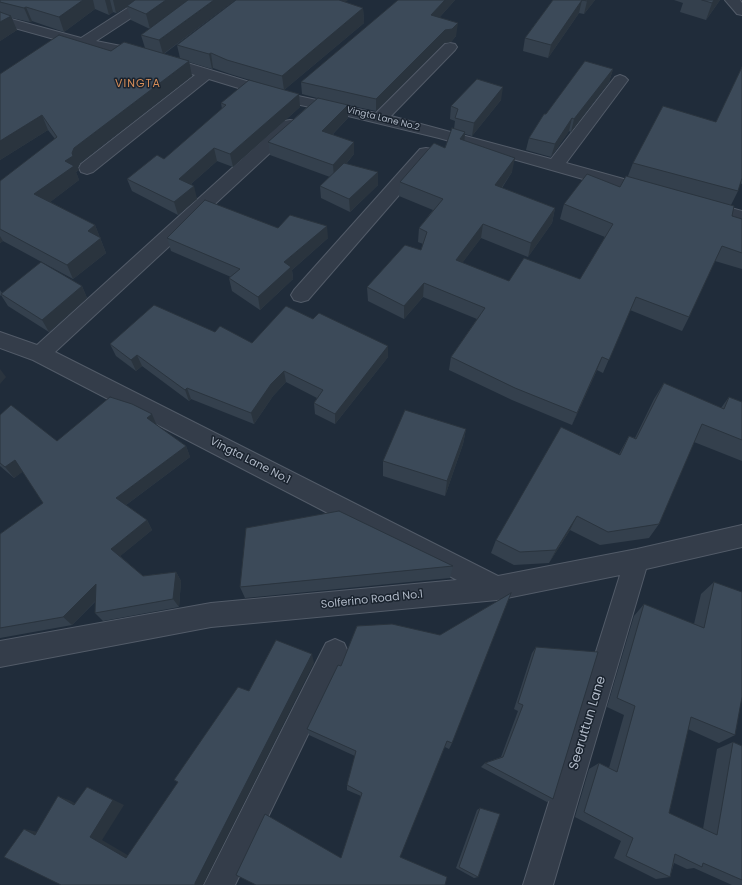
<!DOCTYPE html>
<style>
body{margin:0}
canvas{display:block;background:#202c3a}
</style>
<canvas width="742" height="885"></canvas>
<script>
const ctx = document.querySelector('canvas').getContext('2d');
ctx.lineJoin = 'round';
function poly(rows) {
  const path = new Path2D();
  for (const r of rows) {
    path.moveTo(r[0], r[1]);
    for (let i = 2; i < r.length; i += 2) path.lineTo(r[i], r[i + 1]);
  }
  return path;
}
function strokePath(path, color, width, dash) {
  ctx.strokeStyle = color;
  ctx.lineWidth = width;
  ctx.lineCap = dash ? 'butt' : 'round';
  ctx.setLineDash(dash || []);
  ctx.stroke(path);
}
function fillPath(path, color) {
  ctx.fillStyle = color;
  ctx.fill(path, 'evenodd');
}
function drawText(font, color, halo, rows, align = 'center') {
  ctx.font = font + ' Poppins,sans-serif';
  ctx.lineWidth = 3;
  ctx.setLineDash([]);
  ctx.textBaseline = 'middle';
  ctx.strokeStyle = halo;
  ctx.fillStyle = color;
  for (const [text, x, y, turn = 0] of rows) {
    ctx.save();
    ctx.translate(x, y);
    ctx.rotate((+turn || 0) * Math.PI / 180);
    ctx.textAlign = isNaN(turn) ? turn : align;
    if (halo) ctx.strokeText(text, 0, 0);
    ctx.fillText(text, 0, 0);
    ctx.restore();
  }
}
const minor = poly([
 [140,0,156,0,154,3,96,41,131,48,171,58,289,94,376,113,445,44,450,43,455,44,457,47,455,50,391,116,551,159,615,77,620,75,625,77,628,80,566,163,656,188,659,192,656,196,650,198,439,138,315,108,281,101,209,79,93,172,87,174,81,172,79,168,81,164,195,75,130,56,83,47,0,24,0,16,81,38,140,0],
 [725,0,740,0,742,3,742,15,737,14,725,0],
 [290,120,296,121,298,125,296,129,55,352,498,576,637,549,742,525,742,547,646,569,553,885,523,885,620,575,497,600,211,627,0,667,0,641,211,603,457,580,33,360,0,348,0,332,37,345,284,121,290,120],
 [426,148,432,149,434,153,432,157,308,300,301,302,294,300,291,295,294,290,420,149,426,148],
 [703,200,742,211,742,223,697,210,694,206,697,202,703,200],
 [335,639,344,643,348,652,235,885,204,885,326,643,335,639]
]);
const wall = poly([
 [0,0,235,0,164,54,180,58,177,45,345,2,363,8,364,23,284,90,299,94,300,107,233,167,217,161,191,184,197,199,178,215,132,191,127,179,164,159,222,109,221,103,263,84,230,74,213,68,212,69,189,62,192,76,80,163,78,167,79,170,76,172,79,180,50,202,95,225,106,253,73,279,3,241,0,243,0,181,55,139,48,130,0,160,0,74,111,51,145,48,141,35,150,29,131,20,127,7,116,13,113,12,109,15,95,9,64,32,32,21,30,22,12,18,17,30,0,41],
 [398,0,455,0,439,18,456,36,451,42,444,43,376,111,348,105,348,118,333,134,354,154,346,164,378,185,350,212,321,198,320,186,330,177,270,155,268,142,317,98,302,94,301,82],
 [553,0,595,0,584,14,579,13,548,58,523,51,525,38],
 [674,0,720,0,706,20,680,12,683,3],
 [742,67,742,184,740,183,738,191,731,205,732,216,742,219,742,269,715,261,689,317,682,331,630,310,603,373,597,370,572,425,512,400,449,370,451,357,477,319,423,297,404,319,368,301,367,287,421,250,423,244,418,242,419,228,433,210,399,196,400,182,445,148,454,129,455,121,450,119,451,106,501,100,472,136,465,134,464,140,512,172,502,188,555,208,552,223,528,257,481,238,462,263,509,281,580,279,605,237,560,219,564,204,620,187,628,176,633,163,716,122],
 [613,69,609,82,571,132,569,131,551,157,526,150,529,138,546,114],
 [278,228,328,238,292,270,293,279,260,310,232,291,229,278,231,277,171,251,167,238],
 [82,286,87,298,49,332,8,306,1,295,0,296,0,290,2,293],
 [215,332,252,343,388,357,335,424,315,414,314,403,317,398,286,382,273,396,254,424,191,399,189,401,142,366,136,371,116,356,110,344],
 [664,383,721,408,729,397,742,402,742,461,694,442,659,524,649,538,600,545,570,530,549,563,514,565,491,553,496,540,619,454,629,436,635,438,654,399],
 [152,414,156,425,186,446,190,457,126,505,147,520,152,530,120,556,143,576,176,572,181,581,179,607,103,621,95,613,96,601,72,625,0,638,0,534,43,503,23,471,14,478,0,466,0,415,57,441],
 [466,429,463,444,445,496,383,476,383,461],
 [453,566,450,578,245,598,240,587],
 [714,582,735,735,719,743,688,729,669,813,703,829,717,749,733,742,742,746,742,885,732,885,694,868,687,869,674,863,670,877,656,879,614,858,621,841,575,817,589,769,599,763,609,768,624,715,607,707,634,616,644,604,694,624,701,594],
 [536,647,553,799,547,802,481,767,485,763,501,757,518,711,514,709,532,653],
 [338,665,452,743,449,749,445,747,341,858,361,796,347,790,347,785,355,756,309,735,307,729],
 [480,808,478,877,474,878,456,868,477,810]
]);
const shadedWall = poly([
 [83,0,93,0,95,9,64,32,59,17],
 [105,0,110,0,113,12,109,15],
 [113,0,137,0,127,6,127,7,116,13],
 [166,0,189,0,150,29,146,14],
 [214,0,235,0,163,54,159,40],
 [332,0,348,0,333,12],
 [445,0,455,0,430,28,431,15],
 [582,0,579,13,548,58,551,45],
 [588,0,595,0,584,14,587,1],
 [714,0,720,0,706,20,712,3],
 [26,7,32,21,30,22,24,8],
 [363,8,364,23,284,90,282,76],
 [11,16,17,30,0,41,0,22],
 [458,23,456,36,451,42,444,43,376,111,376,99,445,30],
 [211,53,213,68,212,69,209,54],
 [189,61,192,76,80,163,78,167,79,170,76,172,79,180,41,209,34,194,72,153,74,148],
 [613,69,609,82,571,132,574,119],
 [503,87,501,100,472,136,474,123],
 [299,94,300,107,233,167,230,154],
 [348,105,348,118,323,144,322,131],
 [42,115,48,130,0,160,0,141],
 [572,118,569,131,551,157,555,144],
 [465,132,464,147,460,139],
 [354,142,354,154,334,178,333,165],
 [214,148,217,161,183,191,179,179],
 [515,158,512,172,493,200,495,185],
 [378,172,378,185,350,212,349,199],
 [194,186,197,199,178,215,174,202],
 [555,208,552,223,528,257,531,243],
 [483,224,481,238,454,274,456,260],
 [95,225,106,253,73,279,67,265,88,231],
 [327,226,328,238,292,270,293,279,260,310,258,297,284,262],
 [0,236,3,241,0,243],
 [424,283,423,297,404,319,404,306],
 [82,286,87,298,49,332,42,320],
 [388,346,388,357,335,424,335,414],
 [137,355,142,366,136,371,131,360],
 [602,357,597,370,572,425,577,413],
 [0,369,6,377,0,384],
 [284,371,286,382,273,396,254,424,251,413,271,384],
 [187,388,191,399,189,401,185,390],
 [152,414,157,426,147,418],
 [466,429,463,444,445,496,447,481],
 [186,446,190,457,122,508,116,498],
 [15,460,24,471,14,478,5,467],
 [577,516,570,530,549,563,556,550],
 [147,520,152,530,118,558,111,549],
 [176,572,181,581,179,607,173,599],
 [96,584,103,593,72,625,63,617],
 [312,654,314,663,203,885,195,885,195,883],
 [87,787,124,805,102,840,136,860,126,858,90,837],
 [58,796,71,801,86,810,74,805],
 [24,829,38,832,35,835]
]);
const building = poly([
 [0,0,83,0,59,17,26,7,24,8,0,2,0,0],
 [135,0,166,0,146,14,127,6,135,0],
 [188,0,214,0,159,40,141,35,188,0],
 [236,0,339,0,363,8,282,76,227,60,211,53,209,54,177,45,236,0],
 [398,0,445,0,431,15,458,23,452,29,445,30,376,99,301,82,398,0],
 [553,0,588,0,587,1,582,0,551,45,525,38,553,0],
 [702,0,714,0,712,3,702,0],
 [0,12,11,16,0,22,0,12],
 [59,35,111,51,124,42,189,61,74,148,72,153,73,156,65,161,74,166,34,194,95,225,88,231,101,238,67,265,0,229,0,181,57,137,42,115,0,141,0,74,59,35],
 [585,61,613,69,574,119,572,118,555,144,529,138,544,114,546,114,585,61],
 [742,67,742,178,738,191,633,163,663,106,716,122,742,67],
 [477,79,503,87,474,123,455,118,458,109,451,106,477,79],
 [249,80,299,94,230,154,214,148,179,179,194,186,174,202,127,179,157,155,164,159,226,105,221,103,249,80],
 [318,98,348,105,322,131,354,142,333,165,268,142,318,98],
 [452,128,465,132,460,139,515,158,495,185,555,208,531,243,483,224,456,260,509,281,524,258,580,279,613,224,564,204,587,174,620,187,626,176,734,206,732,216,742,219,742,253,722,246,689,317,636,297,609,360,602,357,577,413,515,388,451,357,485,308,424,283,404,306,367,287,405,245,421,250,427,232,419,228,443,199,400,182,434,143,445,148,452,128],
 [344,163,378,172,349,199,320,186,344,163],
 [205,200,278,228,290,215,327,226,284,262,291,267,258,297,229,278,240,269,167,238,205,200],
 [41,262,82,286,42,320,1,294,41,262],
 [154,305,215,332,220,326,252,343,286,306,313,319,319,313,388,346,335,414,314,403,323,390,284,371,271,384,251,413,187,388,185,390,137,355,131,360,110,344,154,305],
 [664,383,724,409,729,397,742,402,742,440,702,424,659,524,608,532,577,516,556,550,520,552,496,540,561,427,620,455,629,436,636,439,664,383],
 [110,397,132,404,152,414,147,418,186,446,116,498,147,520,111,549,143,576,176,572,173,599,95,613,96,584,63,617,0,628,0,534,43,503,15,460,5,467,0,463,0,415,11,405,57,441,110,397],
 [405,410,466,429,447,481,383,461,405,410],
 [339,511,453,566,240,587,246,528,339,511],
 [714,582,742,592,742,697,735,735,691,717,669,813,717,835,733,742,742,746,742,880,703,863,702,867,675,854,670,877,626,856,633,838,584,812,599,763,617,772,635,706,617,698,644,604,704,628,714,582],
 [511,593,452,743,447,741,400,857,447,877,445,885,256,885,236,875,265,814,341,858,362,793,347,785,356,751,307,729,338,665,341,666,357,626,392,624,440,635,511,593],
 [276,640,312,654,195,883,195,885,61,885,4,857,24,829,35,835,58,796,74,805,87,787,113,800,90,837,126,858,178,782,174,780,238,687,249,691,276,640],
 [536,647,598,652,553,799,485,763,503,757,523,705,518,703,536,647],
 [480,808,500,814,478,877,459,867,480,808]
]);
const farStreetnames = [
 ["Vingta Lane No.2",383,119,14]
];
const farQuarternames = [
 ["VINGTA",138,84]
];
const streetNames = [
 ["Vingta Lane No.1",250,461,27],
 ["Solferino Road No.1",372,600,-6]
];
const nearStreetnames = [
 ["Seeruttun Lane",588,723,-73]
];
strokePath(minor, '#525b68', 2);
fillPath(minor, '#343d4a');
fillPath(wall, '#34404d');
fillPath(shadedWall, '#2a343e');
fillPath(building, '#3c4a59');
strokePath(building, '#2a343e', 1);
drawText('9px', '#afb8c6', '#1a232e', farStreetnames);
ctx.letterSpacing = '1px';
drawText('11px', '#d78e59', '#1a232e', farQuarternames);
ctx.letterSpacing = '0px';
drawText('11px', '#afb8c6', '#1a232e', streetNames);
drawText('13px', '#afb8c6', '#1a232e', nearStreetnames);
</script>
